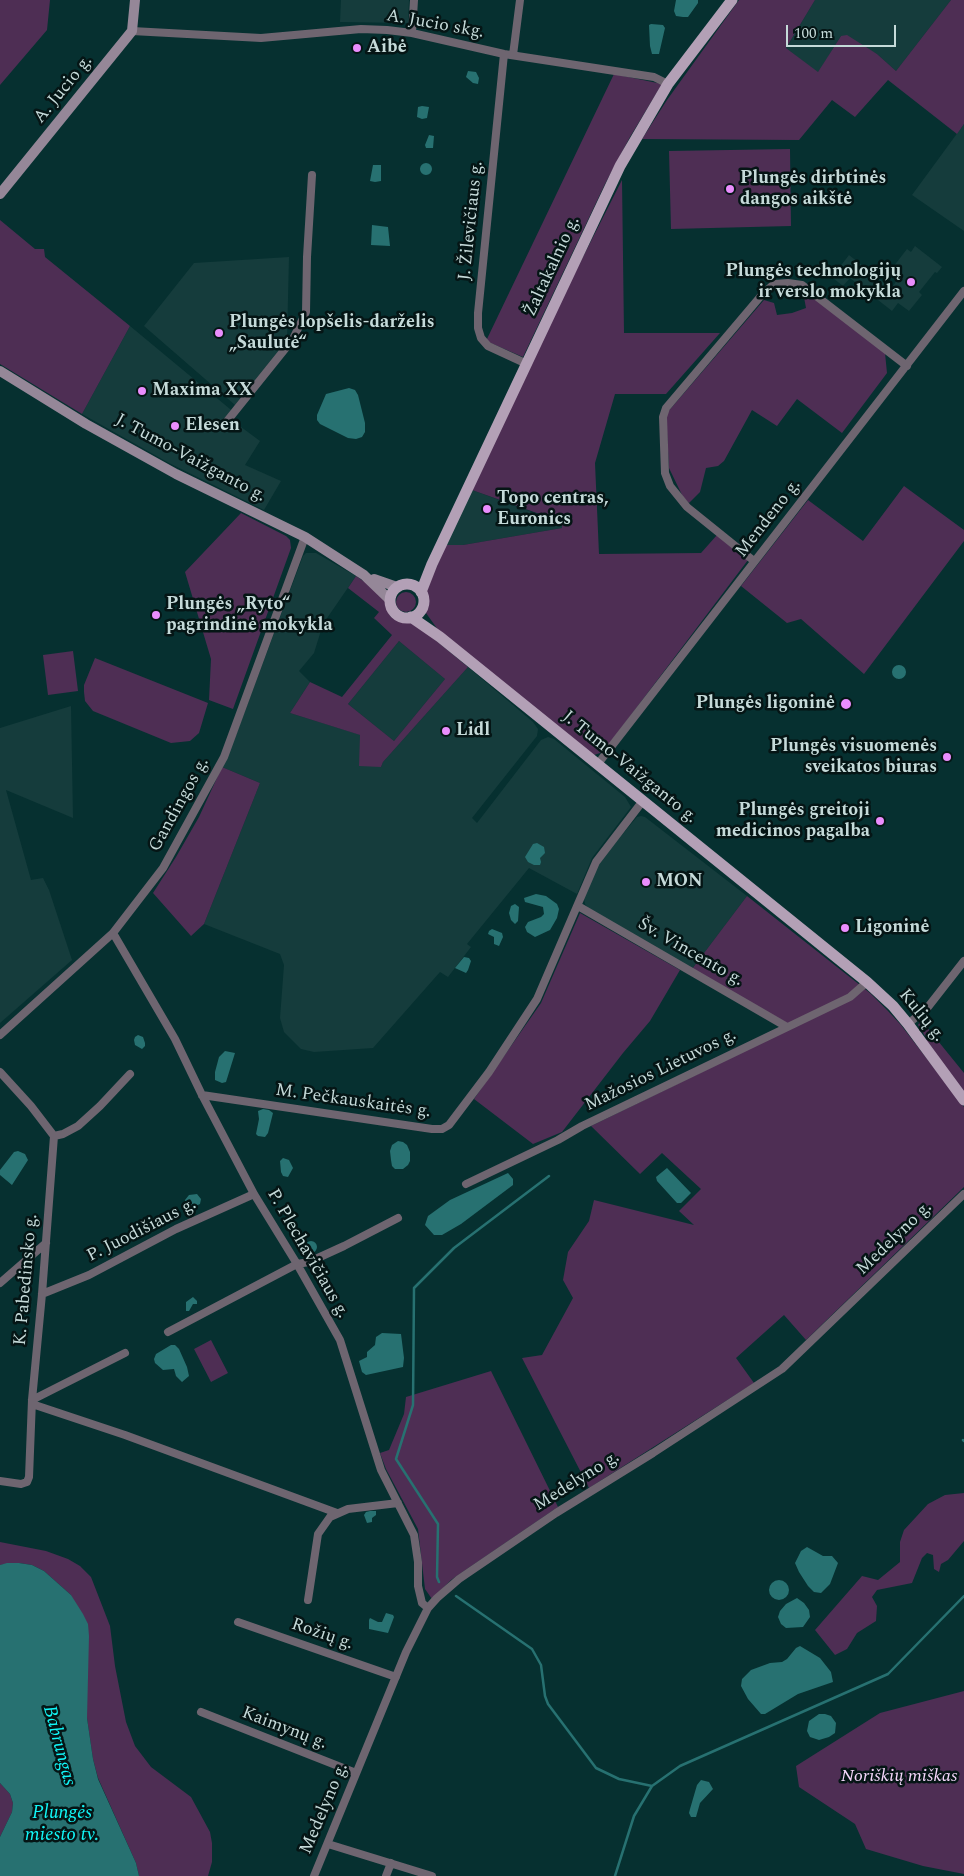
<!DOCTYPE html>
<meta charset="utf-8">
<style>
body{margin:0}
#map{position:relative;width:964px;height:1876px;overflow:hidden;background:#063030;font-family:Spectral,serif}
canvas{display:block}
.scale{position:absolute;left:786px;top:25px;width:110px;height:22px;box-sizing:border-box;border:2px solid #c5dad9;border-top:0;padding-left:6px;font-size:15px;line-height:18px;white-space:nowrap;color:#c5dad9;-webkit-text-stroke:4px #051515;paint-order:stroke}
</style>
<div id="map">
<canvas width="964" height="1876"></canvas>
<div class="scale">100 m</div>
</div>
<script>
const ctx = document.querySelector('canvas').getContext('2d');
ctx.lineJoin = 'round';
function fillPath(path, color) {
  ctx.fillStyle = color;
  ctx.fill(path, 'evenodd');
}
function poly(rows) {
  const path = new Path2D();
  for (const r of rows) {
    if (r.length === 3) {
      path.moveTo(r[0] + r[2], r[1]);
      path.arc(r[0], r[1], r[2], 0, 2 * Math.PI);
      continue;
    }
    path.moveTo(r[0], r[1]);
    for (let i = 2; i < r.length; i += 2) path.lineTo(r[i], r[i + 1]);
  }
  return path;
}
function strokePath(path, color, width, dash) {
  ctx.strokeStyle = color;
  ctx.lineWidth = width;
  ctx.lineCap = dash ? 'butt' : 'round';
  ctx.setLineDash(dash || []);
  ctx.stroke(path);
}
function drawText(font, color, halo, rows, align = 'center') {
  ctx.font = font + ' Spectral,serif';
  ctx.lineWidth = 5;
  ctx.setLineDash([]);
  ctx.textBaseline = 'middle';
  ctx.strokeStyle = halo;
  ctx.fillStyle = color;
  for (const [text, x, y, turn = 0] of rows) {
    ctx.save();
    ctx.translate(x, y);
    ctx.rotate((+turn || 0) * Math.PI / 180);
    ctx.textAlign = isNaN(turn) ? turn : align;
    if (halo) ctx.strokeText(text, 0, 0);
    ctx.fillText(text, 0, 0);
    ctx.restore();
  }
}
const built = poly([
 [341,0,409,0,408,23,340,22],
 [815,0,951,0,896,71,877,54,841,36,818,73,786,48],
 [964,124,964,231,912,195],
 [915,246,942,267,937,273,935,272,919,292,922,295,909,311,898,303,892,311,850,278,843,286,829,275,836,266,839,268,849,255,891,288,899,278,890,271,907,249,911,252],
 [289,257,287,340,235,405,144,326,194,263],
 [130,326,236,414,233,421,260,441,245,465,281,481,264,510,169,463,82,414],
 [472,490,562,523,562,528,463,545,446,545],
 [306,553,316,553,356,576,323,624,314,653,299,671,310,682,290,713,361,735,381,767,383,762,468,667,533,722,538,729,537,736,472,818,477,823,541,740,548,737,554,739,625,797,631,807,592,858,577,894,529,868,467,944,471,947,448,977,440,972,373,1048,314,1052,301,1049,284,1032,280,1018,284,965,280,954,204,924,260,783,222,767,236,735,303,556],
 [399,641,445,679,394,741,348,704],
 [71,706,73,818,6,790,31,880,43,878,49,890,72,960,0,1023,0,728],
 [641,816,645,817,747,896,692,969,588,908,585,904,584,898,599,862,637,817]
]);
const green = poly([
 [0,0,50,0,47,30,0,85],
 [739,0,815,0,786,48,818,72,841,36,847,35,877,54,896,71,951,0,964,0,964,124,957,134,888,80,855,117,832,100,799,140,642,139,667,100],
 [614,74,662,84,630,137,605,184,523,357,486,341],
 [790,149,791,226,671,229,669,151],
 [622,180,624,333,720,333,666,394,615,394,595,463,599,554,701,553,717,535,748,560,603,752,594,755,441,634,426,613,425,593,446,545,463,545,562,528,562,522,472,490,558,306],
 [0,220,35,249,44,249,45,257,130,326,82,414,0,364],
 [806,291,885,353,887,373,842,433,797,399,777,426,752,410,724,461,718,466,706,468,700,492,689,503,683,497,669,468,666,414,764,300,774,303,777,315,792,313,806,308,803,292],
 [904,486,964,530,964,541,864,674,801,619,787,623,741,586,808,500,863,541],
 [241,513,286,536,290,540,291,548,233,709,209,700,211,659,185,572],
 [356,576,378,591,386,601,388,612,391,617,398,620,416,624,468,667,383,762,381,767,359,766,360,735,290,713,310,682,342,697,392,635,374,618,379,612,348,588],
 [399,641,445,679,394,741,348,704],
 [406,602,10],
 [73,651,78,691,48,695,43,655],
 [95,658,208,703,199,733,190,741,171,743,93,711,85,701,84,692,84,685],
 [222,767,260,783,204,924,191,936,153,893,176,857,199,817],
 [747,896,870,993,888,1011,901,1025,964,1107,964,1187,806,1340,784,1315,736,1358,754,1383,589,1488,522,1358,542,1355,573,1298,563,1280,568,1252,589,1221,594,1200,694,1225,679,1211,701,1189,662,1153,640,1174,591,1126,794,1027,692,969],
 [580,913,680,970,650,1021,623,1053,562,1132,533,1144,474,1099,541,1003],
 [921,1020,964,1073,964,1093,926,1040,927,1039,918,1025],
 [211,1340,228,1373,211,1382,194,1349],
 [491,1371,558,1507,464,1571,451,1580,432,1599,425,1589,418,1529,386,1469,380,1453,389,1450,404,1414,406,1397],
 [964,1493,964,1541,948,1560,941,1564,939,1572,934,1569,933,1555,927,1553,922,1558,912,1583,877,1590,872,1597,877,1606,876,1621,857,1633,847,1649,835,1655,815,1630,862,1576,878,1580,900,1562,900,1542,904,1530,928,1504,945,1495],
 [0,1542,46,1551,68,1559,80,1566,91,1577,110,1626,115,1666,126,1722,135,1746,151,1767,191,1797,210,1832,212,1843,212,1862,208,1876,139,1876,136,1863,98,1778,93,1759,87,1718,87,1686,71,1595,44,1571,32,1565,19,1563,0,1565],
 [964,1691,964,1874,923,1866,866,1849,855,1824,799,1787,796,1766,880,1713],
 [0,1783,10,1794,13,1803,12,1812,0,1837]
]);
const water = poly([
 [676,0,698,0,698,3,688,17,683,17,676,16,674,11],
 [651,24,663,25,665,28,659,54,652,54,650,46,649,25],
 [468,71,476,72,479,78,478,84,473,83,466,77],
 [422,106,429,107,427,118,422,119,417,117,418,107],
 [429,135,434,136,433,148,426,148,425,145],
 [426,169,6],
 [373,165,381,165,381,181,375,182,370,181],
 [372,225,388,227,390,246,371,245],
 [349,388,355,390,358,395,365,423,365,432,362,437,356,439,348,438,320,424,317,420,317,415,326,394],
 [899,672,7],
 [537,843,544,847,545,853,540,858,541,862,540,865,534,865,528,862,525,857,533,844],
 [536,894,546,896,557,904,559,909,557,918,550,930,535,937,527,932,525,927,528,922,541,917,544,914,543,907,525,902,524,898],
 [515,904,519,907,518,921,515,924,511,920,509,913,511,906],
 [492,929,502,933,503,937,499,946,494,944,494,937,488,934,489,931],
 [464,957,469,958,471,961,468,970,466,973,455,968],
 [138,1035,143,1037,145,1043,145,1046,142,1049,135,1045,134,1040,135,1037],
 [225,1051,235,1053,226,1082,222,1083,215,1080,215,1072,219,1057],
 [263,1109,269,1110,273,1113,268,1133,265,1137,258,1136,256,1134,259,1119,258,1111],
 [398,1141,403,1142,407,1145,410,1152,410,1161,408,1165,403,1169,395,1169,392,1166,391,1160,390,1151,392,1145],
 [18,1151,25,1154,28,1160,12,1185,0,1175,0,1170,14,1152],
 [283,1158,289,1160,293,1168,288,1177,283,1176,281,1172,280,1161],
 [667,1168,691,1193,681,1203,677,1203,657,1181,656,1177],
 [508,1173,513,1179,513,1185,461,1224,442,1235,434,1235,425,1225,428,1216,450,1200],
 [197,1194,201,1199,200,1204,189,1209,187,1208,185,1200,189,1195],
 [311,1247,6],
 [193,1297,197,1301,197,1304,193,1304,189,1311,186,1311,186,1302],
 [382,1333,401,1334,404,1358,403,1367,366,1375,362,1372,359,1361,367,1357,367,1352,375,1345,376,1337],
 [171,1345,175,1345,179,1349,187,1367,189,1376,182,1382,176,1376,174,1369,163,1370,155,1363,154,1359,156,1354],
 [370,1511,376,1511,376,1515,372,1518,372,1522,367,1523,364,1515,366,1512],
 [807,1547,823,1556,832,1556,838,1563,830,1584,821,1593,814,1592,808,1586,799,1572,795,1563,801,1551],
 [7,1563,19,1563,32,1565,44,1571,71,1595,83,1614,88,1624,89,1636,87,1718,93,1759,98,1779,136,1863,139,1876,0,1876,0,1837,12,1812,13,1803,10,1794,0,1783,0,1565],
 [779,1590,10],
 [797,1598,804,1603,809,1610,810,1617,803,1627,786,1628,781,1624,778,1617,780,1611,786,1604],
 [386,1613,393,1615,394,1617,388,1633,369,1629,369,1620,370,1618,378,1622,382,1622],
 [800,1646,820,1658,831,1672,833,1682,798,1694,765,1714,761,1714,748,1699,741,1686,742,1679,751,1670,770,1663,782,1662,787,1659,796,1648],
 [819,1714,825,1714,831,1716,836,1723,835,1733,829,1737,819,1740,810,1737,807,1731,809,1721],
 [701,1780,709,1782,713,1789,700,1803,696,1817,691,1817,689,1813,690,1809,697,1785]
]);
const stream = poly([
 [963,1440,964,1441],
 [439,1582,437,1577,438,1524,396,1459,413,1405,414,1288,454,1248,549,1176],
 [456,1596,532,1649,541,1665,545,1696,548,1704,596,1768,619,1779,652,1786,680,1766,888,1674,964,1596],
 [615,1876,634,1816,652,1786]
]);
const street = poly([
 [132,31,261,38,361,29,387,30,412,33,504,54,654,77,668,84],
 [412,33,414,0],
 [504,54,478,313,478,328,481,338,488,346,527,364],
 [513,55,520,0],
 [228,420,293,339,306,312,307,257,312,175],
 [754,561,687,507,670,486,665,473,663,417,666,408,760,297,774,284,788,283,802,285,907,366],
 [597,765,964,291],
 [578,906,787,1027],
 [113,933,175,1039,202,1095,254,1194,297,1264,340,1340,381,1470,414,1535,418,1562,418,1586,422,1603,428,1608],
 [908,1024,928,1007,964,961],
 [0,1035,113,933,163,868,224,757,305,537],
 [0,1072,31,1106,54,1136,42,1294,32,1400,29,1477,27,1482,21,1484,0,1481],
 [202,1095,432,1129,442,1129,449,1125,489,1072,537,999,596,862,642,802],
 [54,1136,63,1134,78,1126,100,1106,130,1074],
 [466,1184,558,1140,582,1126,850,997,867,982],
 [0,1283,46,1243],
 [42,1294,89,1275,176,1229,254,1194],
 [168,1332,297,1264,309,1262,344,1246,398,1218],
 [32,1400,125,1353],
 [32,1404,125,1435,337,1513],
 [308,1600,318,1534,330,1517,348,1509,398,1503],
 [238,1622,396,1677],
 [201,1712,356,1773],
 [328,1844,432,1876],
 [314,1876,406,1652,428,1608,437,1598,459,1579,556,1513,653,1453,782,1369,964,1194],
 [386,1876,391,1863]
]);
const secondary = poly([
 [0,194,132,31,135,0],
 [0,371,86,424,176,474,305,537,364,575,389,599],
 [374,579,397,587]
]);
const primary = poly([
 [407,601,17],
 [421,592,432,564,620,166,668,84,732,0],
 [411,617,440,637,867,982,893,1006,908,1024,964,1100]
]);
const markers = [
 [357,48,5,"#ea8dfd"],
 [730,189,5,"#ea8dfd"],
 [911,282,5,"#ea8dfd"],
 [219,333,5,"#ea8dfd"],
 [142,391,5,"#ea8dfd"],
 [175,426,5,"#ea8dfd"],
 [487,509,5,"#ea8dfd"],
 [156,615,5,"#ea8dfd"],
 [846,704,6,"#ea8dfd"],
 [446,731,5,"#ea8dfd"],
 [947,757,5,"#ea8dfd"],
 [880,821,5,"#ea8dfd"],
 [646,882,5,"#ea8dfd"],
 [845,928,5,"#ea8dfd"]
];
const streetNames = [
 ["A. Jucio skg.",435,25,10],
 ["A. Jucio g.",64,90,-51],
 ["J. Žilevičiaus g.",472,221,-84],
 ["Žaltakalnio g.",553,267,-65],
 ["J. Tumo-Vaižganto g.",190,459,28],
 ["Mendeno g.",769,519,-52],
 ["J. Tumo-Vaižganto g.",629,768,39],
 ["Gandingos g.",180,805,-61],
 ["Šv. Vincento g.",690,953,30],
 ["Kulių g.",921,1016,51],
 ["Mažosios Lietuvos g.",661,1071,-26],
 ["M. Pečkauskaitės g.",353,1102,8],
 ["P. Juodišiaus g.",142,1231,-27],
 ["Medelyno g.",895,1239,-44],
 ["P. Plechavičiaus g.",307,1254,60],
 ["K. Pabedinsko g.",27,1280,-85],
 ["Medelyno g.",577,1482,-32],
 ["Rožių g.",322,1635,19],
 ["Kaimynų g.",284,1729,21],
 ["Medelyno g.",325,1809,-67]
];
const poiNames = [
 ["Aibė",367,48],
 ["Plungės dirbtinės",740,179],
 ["dangos aikštė",740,200],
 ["Plungės technologijų",901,272,"right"],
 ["ir verslo mokykla",901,293,"right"],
 ["Plungės lopšelis-darželis",229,323],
 ["„Saulutė“",229,344],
 ["Maxima XX",152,391],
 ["Elesen",185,426],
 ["Topo centras,",497,499],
 ["Euronics",497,520],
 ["Plungės „Ryto“",166,605],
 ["pagrindinė mokykla",166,626],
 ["Plungės ligoninė",835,704,"right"],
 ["Lidl",456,731],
 ["Plungės visuomenės",937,747,"right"],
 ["sveikatos biuras",937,768,"right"],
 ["Plungės greitoji",870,811,"right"],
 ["medicinos pagalba",870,832,"right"],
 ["MON",656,882],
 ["Ligoninė",855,928]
];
const parkNames = [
 ["Noriškių miškas",899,1777]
];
const waterNames = [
 ["Babrungas",58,1746,75],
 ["Plungės",62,1814],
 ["miesto tv.",62,1836]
];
fillPath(built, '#153c3c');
fillPath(green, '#4e2e54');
fillPath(water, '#277171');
strokePath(stream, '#277171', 2.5);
strokePath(street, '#6e6570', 8);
strokePath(secondary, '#958798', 10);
strokePath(primary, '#b3a0b6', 11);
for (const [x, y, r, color] of markers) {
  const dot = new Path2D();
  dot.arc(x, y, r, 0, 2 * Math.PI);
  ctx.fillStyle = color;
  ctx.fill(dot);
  strokePath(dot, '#051515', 2);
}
drawText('18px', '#c5dad9', '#051515', streetNames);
drawText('bold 18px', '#c5dad9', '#051515', poiNames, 'left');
drawText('italic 18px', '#f6d7fc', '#051515', parkNames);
drawText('italic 19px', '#12f7f8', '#051515', waterNames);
</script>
